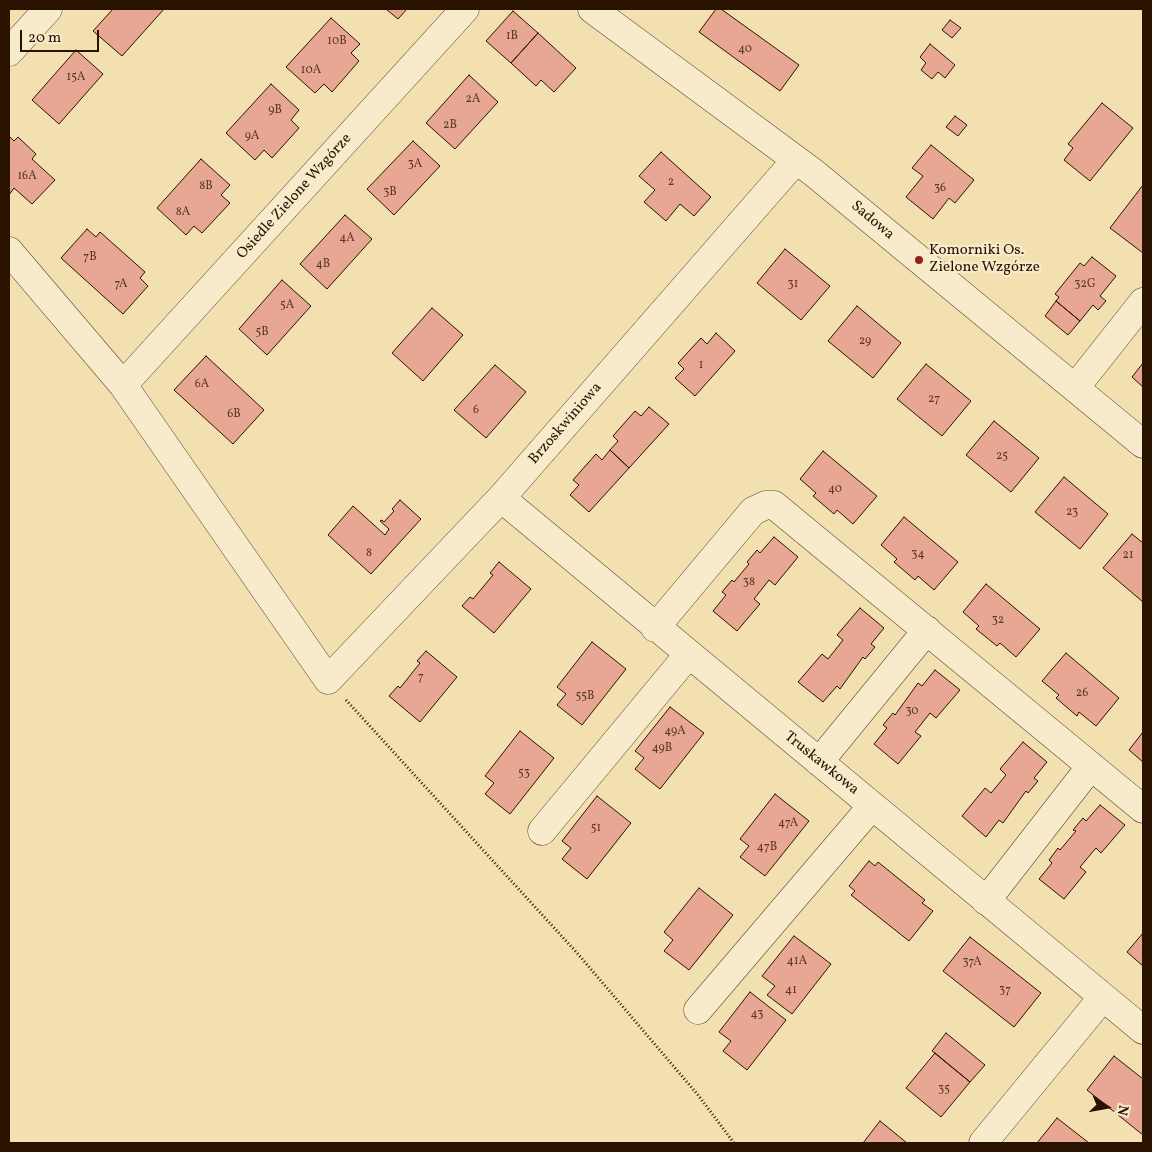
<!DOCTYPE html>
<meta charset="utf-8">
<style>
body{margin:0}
#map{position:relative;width:1152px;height:1152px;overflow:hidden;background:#f3e0b1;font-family:Vollkorn,serif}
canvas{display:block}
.frame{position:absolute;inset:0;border:10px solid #2a1201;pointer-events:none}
.north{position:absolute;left:1082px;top:1082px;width:50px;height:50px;-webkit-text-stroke:4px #f7ebcc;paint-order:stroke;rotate:102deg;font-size:14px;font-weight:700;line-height:20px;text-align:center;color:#2a1201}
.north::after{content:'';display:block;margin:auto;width:18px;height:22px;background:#2a1201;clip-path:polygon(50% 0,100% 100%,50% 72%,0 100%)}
.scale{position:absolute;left:20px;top:30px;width:79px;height:22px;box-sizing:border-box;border:2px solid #2a1201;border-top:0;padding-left:6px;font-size:15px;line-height:18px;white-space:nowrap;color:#2a1201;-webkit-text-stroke:4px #f7ebcc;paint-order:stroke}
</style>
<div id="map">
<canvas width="1152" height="1152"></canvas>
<div class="frame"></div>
<div class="north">N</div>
<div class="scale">20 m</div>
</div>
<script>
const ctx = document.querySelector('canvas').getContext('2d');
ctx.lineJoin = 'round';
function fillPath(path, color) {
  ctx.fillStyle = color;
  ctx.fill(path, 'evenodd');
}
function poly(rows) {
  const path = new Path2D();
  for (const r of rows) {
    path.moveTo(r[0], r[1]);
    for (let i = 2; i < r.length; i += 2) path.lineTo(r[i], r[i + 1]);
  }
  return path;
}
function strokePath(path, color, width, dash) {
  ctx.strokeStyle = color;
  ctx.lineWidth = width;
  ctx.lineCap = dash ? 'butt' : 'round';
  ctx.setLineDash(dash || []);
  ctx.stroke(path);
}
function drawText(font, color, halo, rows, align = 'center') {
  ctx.font = font + ' Vollkorn,serif';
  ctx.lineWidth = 4.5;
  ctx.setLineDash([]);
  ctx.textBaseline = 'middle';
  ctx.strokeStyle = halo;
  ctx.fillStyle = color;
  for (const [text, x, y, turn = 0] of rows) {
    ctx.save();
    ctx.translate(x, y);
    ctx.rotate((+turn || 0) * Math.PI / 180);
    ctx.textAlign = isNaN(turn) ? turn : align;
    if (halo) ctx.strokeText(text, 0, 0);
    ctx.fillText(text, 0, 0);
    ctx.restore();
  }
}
const building = poly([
 [113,9,164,9,122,56,93,31,113,9],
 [386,9,407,9,398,19,386,9],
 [716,9,721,9,799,65,780,91,699,32,716,9],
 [513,11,538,33,511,63,486,41,513,11],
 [331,18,360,44,351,53,359,61,332,92,324,84,315,93,286,67,331,18],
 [950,20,961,28,952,38,942,30,950,20],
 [538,33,576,68,554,92,541,80,536,86,511,63,538,33],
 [930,44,955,65,945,78,938,72,932,79,921,70,926,63,920,57,930,44],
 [76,50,103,74,59,124,32,100,76,50],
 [469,75,498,102,455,149,426,123,469,75],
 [271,84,299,110,291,120,299,128,272,158,264,150,255,160,226,133,271,84],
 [1102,103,1133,128,1090,181,1064,160,1073,148,1068,144,1102,103],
 [955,116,967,125,958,136,946,127,955,116],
 [9,136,14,141,18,137,36,154,32,159,55,180,32,204,14,188,9,195,9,136],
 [413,141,440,166,394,215,367,189,413,141],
 [931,145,974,180,955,203,949,198,933,219,906,197,923,176,912,168,931,145],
 [661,152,711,197,694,216,680,204,666,221,644,202,655,190,639,176,661,152],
 [201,159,230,185,221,195,230,203,202,233,194,226,186,235,157,208,201,159],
 [1143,185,1143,253,1110,228,1143,185],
 [345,215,372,239,327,289,300,264,345,215],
 [87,229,96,237,100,232,145,272,140,278,148,286,123,314,61,258,87,229],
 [785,249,830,286,801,320,757,283,785,249],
 [1092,257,1116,276,1100,296,1106,301,1098,310,1093,305,1080,321,1056,301,1059,297,1055,294,1080,263,1084,266,1092,257],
 [282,280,311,306,267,355,239,329,282,280],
 [1056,301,1080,321,1068,335,1045,316,1056,301],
 [857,306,901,343,873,378,828,341,857,306],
 [432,308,463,335,423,381,392,353,432,308],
 [716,333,735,351,695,396,675,378,684,369,678,363,701,338,707,344,716,333],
 [206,356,264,410,233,444,174,390,206,356],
 [1143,363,1143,387,1132,377,1143,363],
 [926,364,971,401,942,436,897,399,926,364],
 [495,365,526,392,486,438,454,410,495,365],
 [649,407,669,424,629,468,610,450,618,441,613,436,635,411,641,416,649,407],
 [994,421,1039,458,1011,492,966,455,994,421],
 [610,450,629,468,589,512,570,495,579,485,573,480,596,454,602,460,610,450],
 [823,451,877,496,853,524,837,510,834,514,813,496,816,493,800,479,823,451],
 [1064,477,1108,514,1080,549,1035,512,1064,477],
 [400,500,421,519,371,574,328,535,353,506,385,535,389,529,380,521,382,520,384,522,394,511,392,509,400,500],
 [904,517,958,562,934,590,918,576,915,580,894,562,897,559,881,545,904,517],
 [1132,534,1143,543,1143,602,1103,568,1132,534],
 [774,537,798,557,775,585,769,580,754,599,760,604,737,631,713,611,726,595,722,592,732,580,734,582,749,564,747,562,757,550,760,553,774,537],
 [499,562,531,589,494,633,462,606,470,597,473,599,493,575,490,573,499,562],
 [986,584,1040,629,1016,657,1000,643,997,646,976,629,979,626,963,612,986,584],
 [860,608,884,628,871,644,875,647,865,659,863,657,840,689,837,686,823,702,798,682,822,654,828,659,843,640,837,635,860,608],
 [592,642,626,669,582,725,557,705,566,694,557,687,592,642],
 [426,651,457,677,420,722,389,696,398,686,400,688,420,663,417,661,426,651],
 [1066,653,1119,698,1096,726,1079,712,1077,716,1056,698,1059,695,1042,681,1066,653],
 [935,670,960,690,936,718,930,713,915,732,921,736,898,764,874,744,887,728,883,725,893,713,895,715,918,683,922,686,935,670],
 [670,707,704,733,660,789,635,769,644,758,635,751,670,707],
 [520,731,554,758,510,814,485,794,494,783,485,776,520,731],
 [1143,732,1143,762,1129,750,1143,732],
 [1023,742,1047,762,1034,778,1038,781,1028,793,1026,791,1003,823,999,820,986,837,962,816,985,788,991,793,1006,775,1000,769,1023,742],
 [775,794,809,821,765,876,740,857,749,846,740,839,775,794],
 [597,796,631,823,587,879,562,859,571,848,562,841,597,796],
 [1100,805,1125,825,1101,853,1096,848,1080,867,1086,872,1064,899,1039,879,1052,863,1049,860,1058,848,1060,850,1076,831,1073,830,1083,818,1086,821,1100,805],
 [869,861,875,866,878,862,925,900,922,903,933,911,909,941,851,895,855,891,849,886,869,861],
 [699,888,733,915,689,970,664,951,673,940,664,932,699,888],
 [1143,933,1143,966,1127,952,1143,933],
 [794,936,831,964,792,1014,767,995,775,986,762,976,794,936],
 [970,937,1041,993,1014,1027,943,971,970,937],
 [750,992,786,1020,747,1070,723,1051,731,1041,719,1032,750,992],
 [946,1033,985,1065,970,1082,932,1051,946,1033],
 [935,1053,970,1082,941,1117,906,1088,935,1053],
 [1114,1056,1143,1079,1143,1135,1087,1090,1114,1056],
 [1057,1118,1089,1143,1037,1143,1057,1118],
 [880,1121,907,1143,863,1143,880,1121]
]);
const path = poly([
 [346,700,578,954,698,1095,734,1143]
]);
const minor = poly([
 [592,9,814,173,1143,444],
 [9,52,48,9],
 [9,251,123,385,328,680,501,498,796,160],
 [123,385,465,9],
 [1075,388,1143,302],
 [501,498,1143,1030],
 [655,628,753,511,766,505,774,505,1143,809],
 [819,762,927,630],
 [542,831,688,655],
 [986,901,1091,766],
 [698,1010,872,806],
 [983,1143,1103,997]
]);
const markers = [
 [919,260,5,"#8f2418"]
];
const numberNames = [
 ["1B",512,37],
 ["10B",337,42],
 ["40",745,50],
 ["10A",311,71],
 ["15A",76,78],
 ["2A",473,100],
 ["9B",275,111],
 ["2B",450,126],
 ["9A",252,137],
 ["3A",415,165],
 ["16A",27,177],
 ["2",671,183],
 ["8B",206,187],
 ["36",940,189],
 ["3B",390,193],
 ["8A",183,213],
 ["4A",347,239],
 ["7B",90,258],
 ["4B",323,265],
 ["7A",121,285],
 ["31",793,285],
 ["32G",1085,285],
 ["5A",287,306],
 ["5B",262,333],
 ["29",865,342],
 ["1",701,366],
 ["6A",202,385],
 ["27",934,400],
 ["6",476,411],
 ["6B",234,415],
 ["25",1002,457],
 ["40",835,490],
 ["23",1072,513],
 ["8",369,554],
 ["34",918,555],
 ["21",1128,556],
 ["38",749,583],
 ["32",998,621],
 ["7",421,678],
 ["26",1082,694],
 ["55B",585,697],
 ["30",912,712],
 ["49A",675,732],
 ["49B",662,749],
 ["53",524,774],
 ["47A",788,824],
 ["51",596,829],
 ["47B",767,848],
 ["41A",797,962],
 ["37A",972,963],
 ["41",791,991],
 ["37",1005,991],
 ["43",757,1015],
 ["35",944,1090]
];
const streetNames = [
 ["Osiedle Zielone Wzgórze",295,197,-48],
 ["Sadowa",872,221,40],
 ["Brzoskwiniowa",566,424,-49],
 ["Truskawkowa",821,764,39]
];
const poiNames = [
 ["Komorniki Os.",929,251],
 ["Zielone Wzgórze",929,268]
];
fillPath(building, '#e8a792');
strokePath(building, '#2a1201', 1);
strokePath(minor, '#5c462d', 29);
strokePath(path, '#2a1201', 3, [1, 2.5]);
strokePath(minor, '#f7ebcc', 28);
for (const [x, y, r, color] of markers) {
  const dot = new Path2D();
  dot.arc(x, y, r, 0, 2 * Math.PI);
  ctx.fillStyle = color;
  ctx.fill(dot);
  strokePath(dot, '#f7ebcc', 2);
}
drawText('12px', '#5a3725', null, numberNames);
drawText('15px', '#2a1201', '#f7ebcc', streetNames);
drawText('15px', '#2a1201', '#f7ebcc', poiNames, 'left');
</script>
